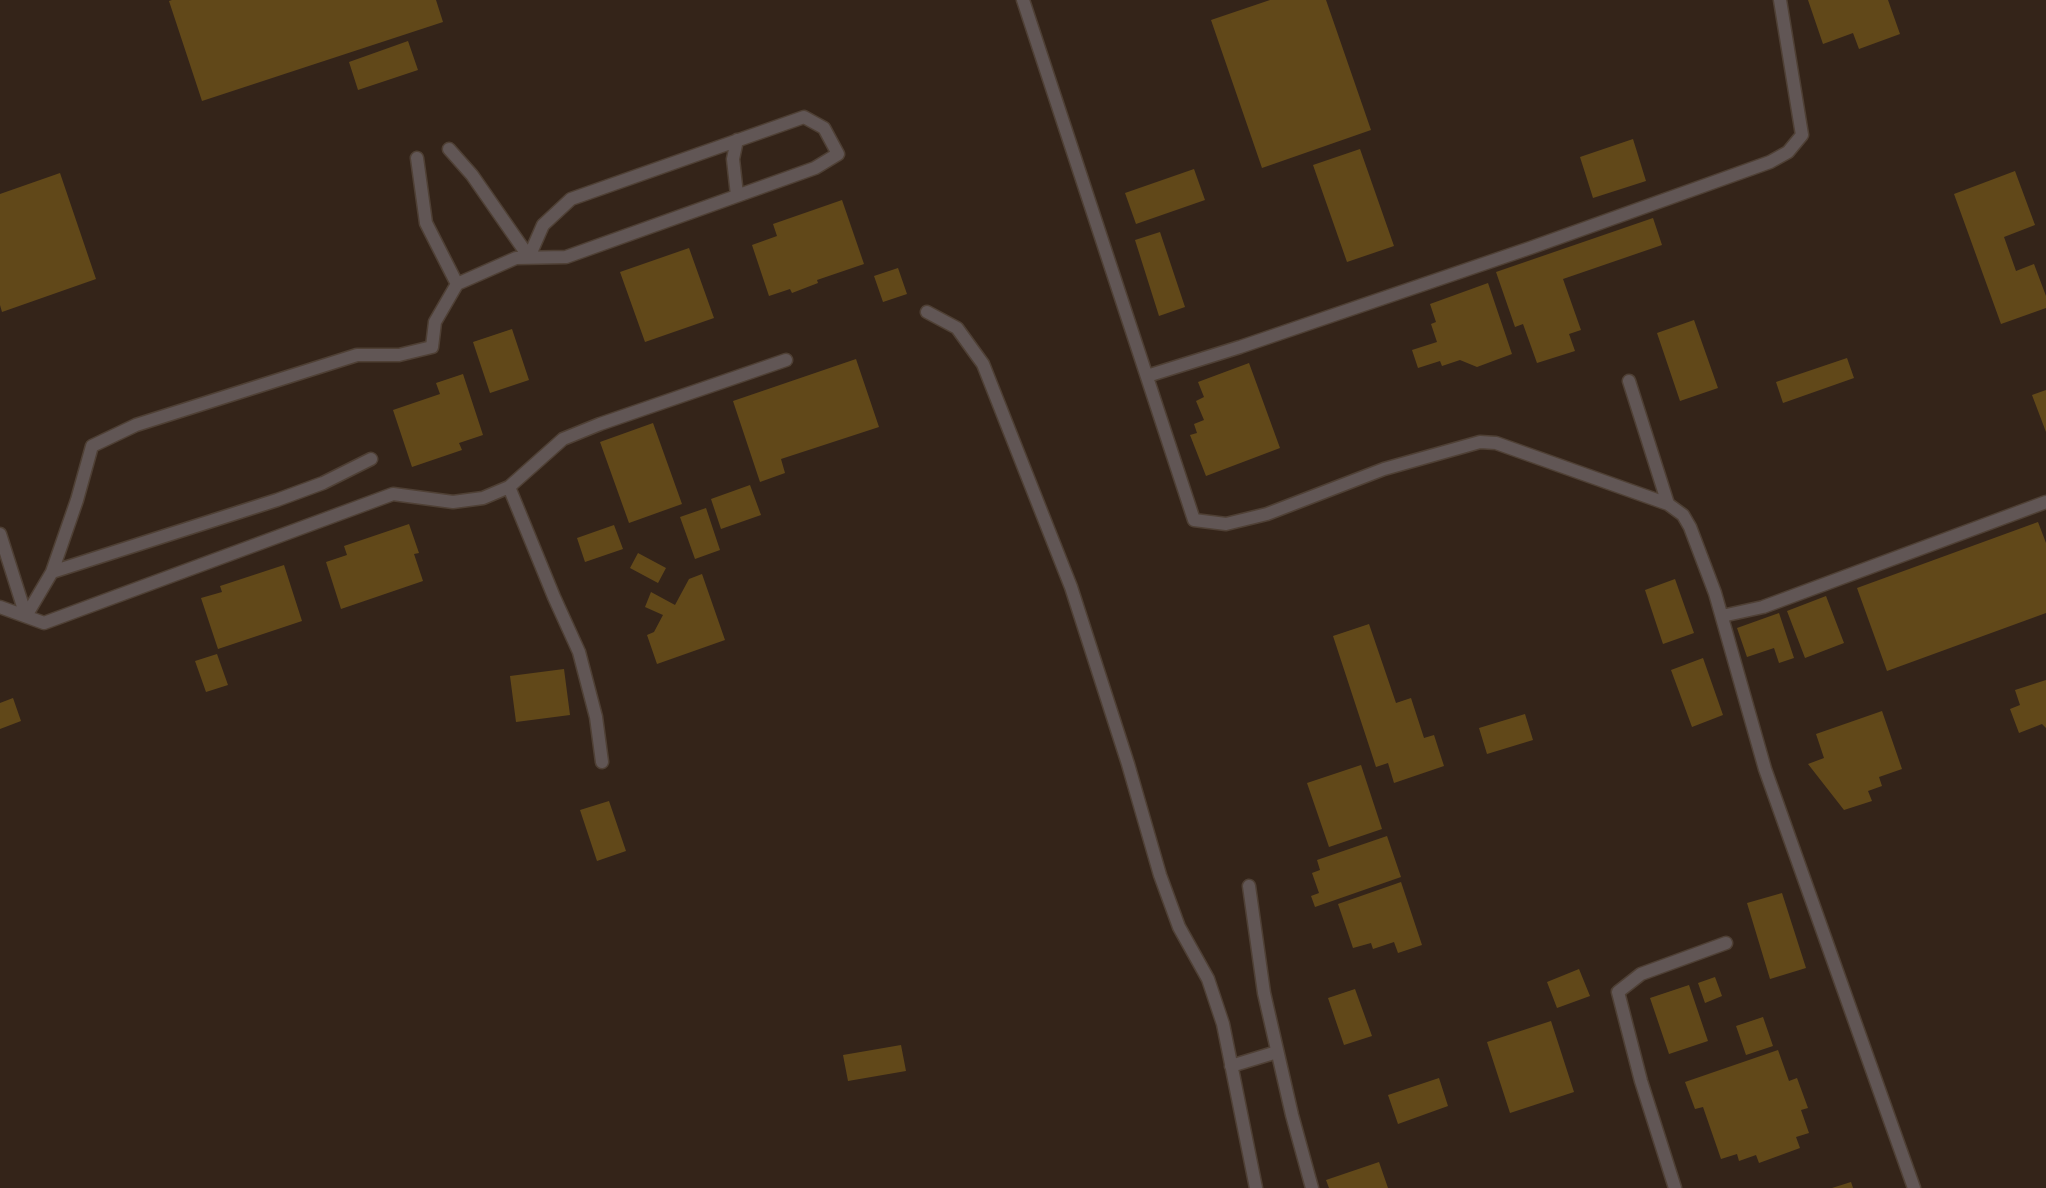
<!DOCTYPE html>
<style>
body{margin:0}
canvas{display:block;background:#342419}
</style>
<canvas width="2046" height="1188"></canvas>
<script>
const ctx = document.querySelector('canvas').getContext('2d');
ctx.lineJoin = 'round';
function fillPath(path, color) {
  ctx.fillStyle = color;
  ctx.fill(path, 'evenodd');
}
function poly(rows) {
  const path = new Path2D();
  for (const r of rows) {
    path.moveTo(r[0], r[1]);
    for (let i = 2; i < r.length; i += 2) path.lineTo(r[i], r[i + 1]);
  }
  return path;
}
function strokePath(path, color, width, dash) {
  ctx.strokeStyle = color;
  ctx.lineWidth = width;
  ctx.lineCap = dash ? 'butt' : 'round';
  ctx.setLineDash(dash || []);
  ctx.stroke(path);
}
const building = poly([
 [172,0,436,0,443,22,202,101,169,1],
 [1270,0,1326,0,1371,130,1262,168,1211,20],
 [1808,0,1888,0,1900,34,1859,49,1853,33,1823,44],
 [408,41,418,70,358,90,349,62],
 [1633,139,1646,181,1593,198,1580,157],
 [1360,149,1394,246,1347,262,1313,165],
 [1194,169,1205,200,1136,224,1125,193],
 [2015,171,2035,225,2004,237,2016,271,2034,264,2046,296,2046,308,2001,324,1954,194],
 [60,173,96,279,2,312,0,305,0,194],
 [842,200,864,264,817,280,818,283,792,293,790,289,769,296,752,245,777,236,773,224],
 [1653,218,1662,245,1563,279,1581,330,1569,334,1575,351,1537,363,1523,324,1515,327,1496,272],
 [1160,232,1185,307,1159,316,1135,240],
 [689,248,714,318,645,342,620,272],
 [898,268,907,294,883,302,874,276],
 [1488,283,1512,354,1477,367,1460,360,1442,366,1440,361,1418,368,1412,350,1437,342,1431,324,1436,322,1430,304],
 [1694,320,1718,388,1680,401,1657,333],
 [512,329,529,380,490,393,473,342],
 [1847,358,1854,378,1783,403,1776,382],
 [856,359,879,427,781,459,785,473,760,482,733,401],
 [1249,363,1280,448,1206,476,1190,435,1197,433,1194,424,1204,420,1196,401,1204,397,1198,382],
 [463,374,483,435,459,443,462,450,412,467,393,410,440,394,436,383],
 [2046,390,2046,432,2032,395],
 [653,423,682,504,629,523,600,442],
 [750,485,761,515,721,529,711,499],
 [706,508,720,550,695,559,680,517],
 [2038,522,2046,543,2046,613,1887,671,1857,588],
 [409,524,419,553,414,554,423,581,341,609,326,562,347,555,344,546],
 [614,525,623,549,585,562,577,538],
 [638,553,666,568,658,583,630,568],
 [284,565,302,621,218,649,201,598,222,592,220,586],
 [702,574,725,640,657,664,647,635,654,632,663,615,645,607,651,592,675,605,689,579],
 [1675,579,1694,633,1663,644,1645,590],
 [1826,596,1844,643,1805,658,1787,611],
 [1779,613,1794,658,1779,663,1774,648,1747,657,1737,628],
 [1369,624,1396,703,1411,698,1424,738,1434,735,1444,766,1394,783,1388,763,1376,767,1333,636],
 [217,654,228,685,206,692,195,661],
 [1703,658,1723,715,1692,727,1671,670],
 [564,669,570,715,516,722,510,676],
 [2046,680,2046,728,2042,724,2019,733,2010,709,2020,705,2015,690],
 [13,698,21,721,0,729,0,703],
 [1882,711,1902,769,1879,777,1882,786,1868,791,1872,801,1844,810,1808,764,1824,758,1816,734],
 [1525,714,1533,740,1487,754,1479,728],
 [1361,765,1382,829,1329,847,1307,783],
 [609,801,626,851,597,861,580,810],
 [1387,836,1401,877,1315,907,1311,896,1319,893,1312,873,1320,870,1317,860],
 [1401,882,1422,945,1398,953,1394,942,1373,949,1371,943,1353,948,1338,904],
 [1782,893,1806,968,1770,979,1747,903],
 [1579,969,1590,996,1557,1008,1547,982],
 [1715,977,1722,996,1705,1003,1698,983],
 [1689,985,1708,1041,1669,1054,1650,998],
 [1355,989,1372,1036,1344,1045,1328,998],
 [1763,1017,1773,1046,1746,1055,1736,1026],
 [1551,1021,1574,1092,1510,1113,1487,1042],
 [901,1045,906,1071,848,1081,843,1055],
 [1778,1050,1789,1081,1797,1078,1808,1108,1801,1110,1809,1133,1796,1137,1800,1148,1759,1163,1756,1155,1739,1161,1737,1154,1721,1159,1703,1107,1695,1109,1685,1082],
 [1439,1078,1448,1106,1398,1124,1388,1095],
 [1379,1162,1388,1188,1329,1188,1326,1180],
 [1851,1182,1853,1188,1832,1188]
]);
const minor = poly([
 [1023,0,1194,520,1226,524,1267,514,1384,469,1480,442,1496,443,1668,504,1683,515,1690,527,1715,593,1765,769,1914,1188],
 [449,149,472,175,529,257],
 [417,158,426,223,457,284],
 [737,195,733,159,737,140],
 [927,312,957,328,983,364,1071,587,1128,764,1160,875,1179,927,1208,979,1223,1024,1256,1188],
 [1147,376,1240,347,1530,248,1770,162,1788,152,1802,135,1780,0],
 [1629,381,1668,504],
 [509,487,554,597,579,652,596,717,602,762],
 [0,534,26,616],
 [52,572,277,500,323,483,371,459],
 [0,607,44,623,393,494,453,502,483,498,509,487,563,439,600,424,786,360],
 [26,616,52,572,77,500,92,446,136,425,357,355,399,355,432,347,435,322,457,284,516,258,566,257,815,168,838,154,824,128,804,117,571,199,543,225,529,257],
 [1722,616,1763,607,2046,502],
 [1249,886,1264,993,1292,1115,1312,1188],
 [1231,1066,1277,1052],
 [1675,1188,1641,1081,1618,992,1641,974,1726,943]
]);
fillPath(building, '#614819');
strokePath(minor, '#4f4035', 15);
strokePath(minor, '#615655', 12);
</script>
